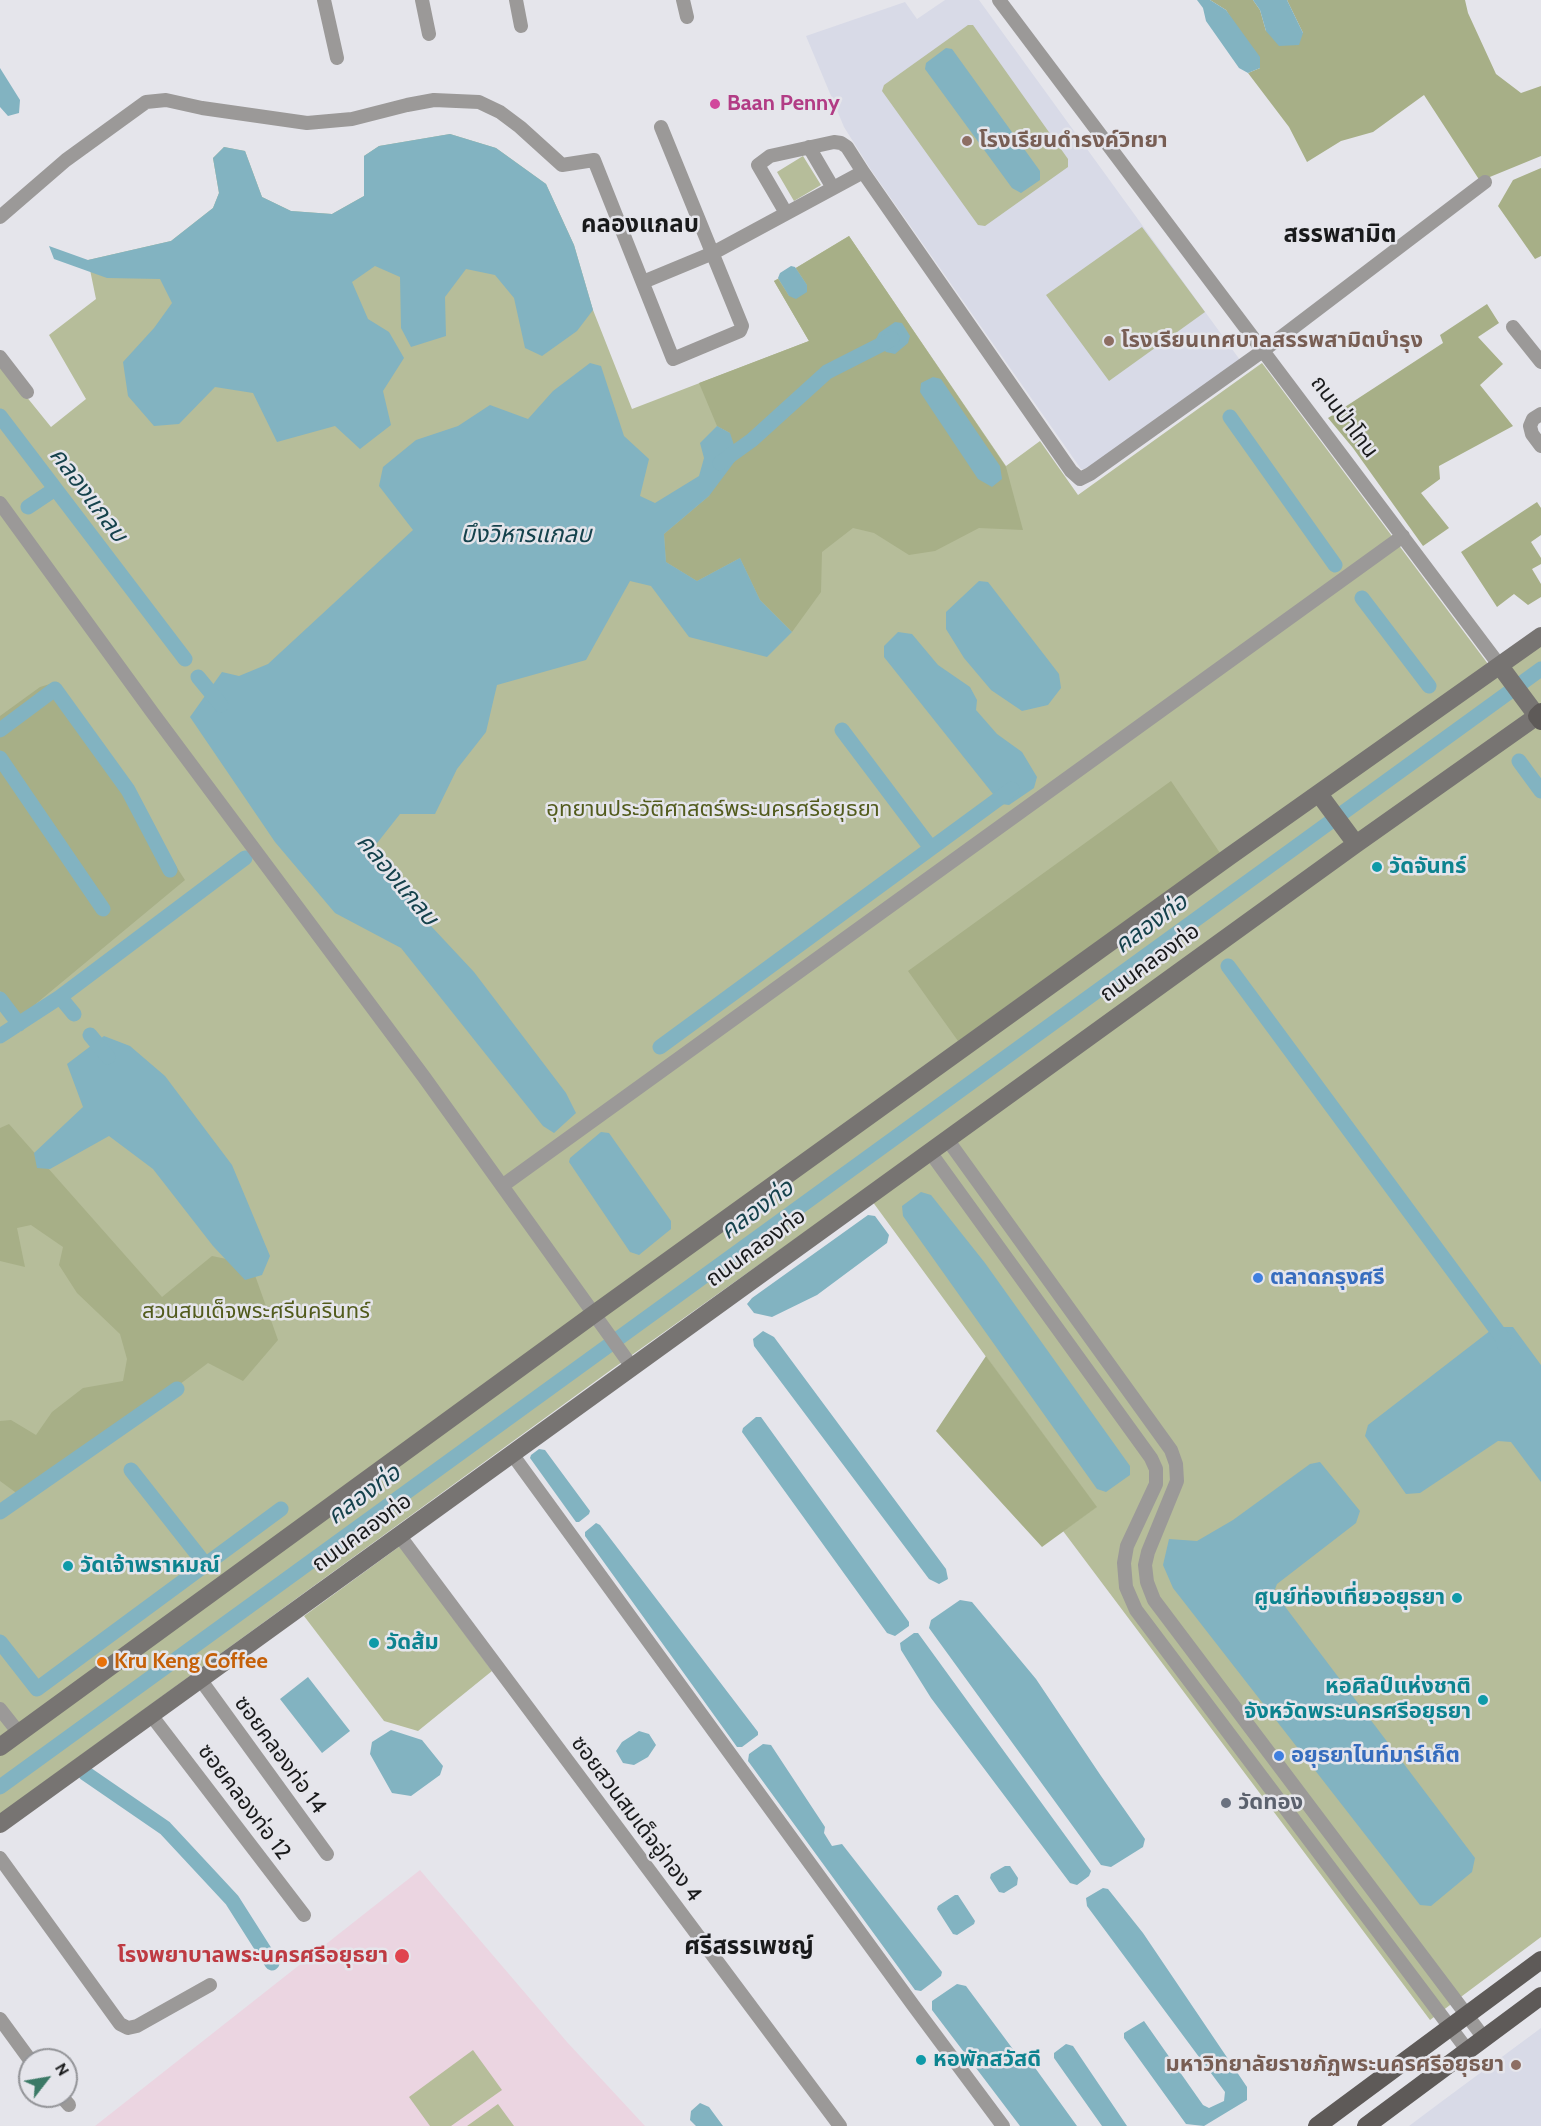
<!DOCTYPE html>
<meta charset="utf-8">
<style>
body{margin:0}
#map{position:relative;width:1541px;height:2126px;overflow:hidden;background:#e5e5eb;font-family:Cabin,sans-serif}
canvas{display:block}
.north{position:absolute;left:18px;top:2048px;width:60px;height:60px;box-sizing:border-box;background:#e5e5eb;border:2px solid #939498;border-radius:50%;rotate:59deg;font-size:16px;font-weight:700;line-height:24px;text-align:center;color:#191a1b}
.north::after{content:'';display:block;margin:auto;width:21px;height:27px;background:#3b7966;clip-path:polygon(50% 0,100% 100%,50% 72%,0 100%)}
</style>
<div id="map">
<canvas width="1541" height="2126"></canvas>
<div class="north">N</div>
</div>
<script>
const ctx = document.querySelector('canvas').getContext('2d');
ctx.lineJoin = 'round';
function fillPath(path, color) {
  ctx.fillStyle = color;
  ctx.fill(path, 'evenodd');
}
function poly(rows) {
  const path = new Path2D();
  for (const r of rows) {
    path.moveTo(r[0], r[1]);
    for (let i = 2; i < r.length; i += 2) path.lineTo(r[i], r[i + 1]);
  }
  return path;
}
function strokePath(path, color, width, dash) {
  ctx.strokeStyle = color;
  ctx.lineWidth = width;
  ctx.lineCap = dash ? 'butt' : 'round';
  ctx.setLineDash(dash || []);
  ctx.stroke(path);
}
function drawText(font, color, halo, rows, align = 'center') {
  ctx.font = font + ' Cabin,"Noto Sans Thai",sans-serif';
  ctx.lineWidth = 5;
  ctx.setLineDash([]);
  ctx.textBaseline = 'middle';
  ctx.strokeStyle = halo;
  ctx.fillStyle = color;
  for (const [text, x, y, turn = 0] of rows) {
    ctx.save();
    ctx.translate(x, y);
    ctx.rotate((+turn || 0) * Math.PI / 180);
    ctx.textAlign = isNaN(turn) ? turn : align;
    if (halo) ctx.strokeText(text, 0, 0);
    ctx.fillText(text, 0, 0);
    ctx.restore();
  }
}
const built = poly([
 [945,0,979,0,1240,360,1088,470,1081,469,871,170,844,127,806,36,905,2,917,19],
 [1541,2028,1541,2126,1409,2126,1441,2102]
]);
const medical = poly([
 [420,1870,567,2042,645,2126,95,2126]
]);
const green = poly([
 [968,25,973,25,1068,159,1068,167,985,226,978,225,882,91,884,85],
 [450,134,496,148,546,184,574,245,593,310,632,409,809,341,774,281,849,236,1006,466,1040,441,1078,495,1262,363,1497,676,1541,645,1541,1937,1430,2020,1063,1531,1096,1507,864,1190,615,1367,0,1814,0,364,51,427,86,399,49,335,96,299,88,260,171,241,213,208,219,193,213,158,224,147,245,151,262,197,291,211,332,214,364,196,364,156,379,146],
 [803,156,821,185,794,201,777,172],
 [1142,227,1205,312,1109,381,1046,295],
 [400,1546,492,1671,418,1731,384,1721,304,1616],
 [473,2050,502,2090,451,2126,430,2126,409,2097],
 [498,2104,514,2126,467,2126]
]);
const forest = poly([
 [1210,0,1253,0,1260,10,1266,31,1303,33,1287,0,1465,0,1468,13,1496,74,1521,93,1541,86,1541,156,1480,181,1424,95,1373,132,1341,141,1307,162,1289,127,1248,73,1260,68,1226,10],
 [1541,168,1541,256,1535,259,1498,206,1513,180],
 [849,236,1006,467,1023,530,979,528,935,551,909,555,874,533,853,528,822,552,821,592,792,632,760,600,740,558,697,581,666,562,664,534,709,496,730,433,717,426,699,383,809,341,774,281,778,279,789,296,807,285,796,268],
 [1487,304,1499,323,1478,337,1503,364,1480,385,1513,426,1439,466,1440,479,1421,493,1449,528,1423,546,1353,448,1328,418,1443,343,1440,335],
 [1537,502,1541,508,1541,535,1531,542,1541,558,1541,564,1532,569,1541,584,1541,597,1528,605,1514,594,1497,607,1461,552],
 [53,683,59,686,185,880,20,1017,0,991,0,716,40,687],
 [1171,781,1220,853,958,1041,908,971],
 [9,1124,162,1297,212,1256,251,1264,278,1340,243,1381,208,1363,26,1500,0,1481,0,1421,11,1420,36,1435,52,1412,83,1388,123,1381,127,1359,120,1334,77,1293,59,1265,63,1247,31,1225,17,1228,25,1267,0,1261,0,1128],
 [986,1356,1097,1507,1042,1547,936,1431]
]);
const water = poly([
 [1197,0,1210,0,1226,10,1260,57,1260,68,1248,73,1239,68,1206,21,1203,8],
 [1253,0,1287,0,1303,33,1299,45,1279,46,1266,31,1260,10],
 [946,48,952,49,1040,171,1040,180,1021,193,1012,188,925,69,926,63],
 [0,68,20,100,19,113,8,116,0,107],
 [450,134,496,148,546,184,574,245,593,310,577,331,542,356,525,348,514,298,495,275,466,269,445,297,446,336,411,347,401,328,400,277,375,266,352,282,368,319,389,332,404,358,383,391,391,425,360,449,335,426,277,442,253,393,215,387,179,424,154,426,128,396,123,362,154,328,172,303,160,279,107,278,54,259,49,246,88,260,171,241,213,208,219,193,213,158,224,147,245,151,262,197,291,211,332,214,364,196,364,156,379,146],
 [791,266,795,267,807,285,807,292,796,299,789,296,778,278,780,273],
 [895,322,902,323,910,336,908,343,895,354,886,352,876,339,879,333],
 [590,363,601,366,624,436,649,459,640,496,655,503,699,476,704,458,700,443,717,426,730,433,738,457,709,496,664,534,666,562,697,581,740,558,760,600,792,632,767,657,689,637,651,586,630,581,586,660,497,685,486,732,457,769,435,814,400,814,374,847,431,926,474,972,566,1093,576,1113,554,1133,543,1126,401,948,335,913,275,842,190,717,222,672,239,676,268,664,413,530,379,486,383,467,416,440,458,426,490,405,528,419,553,391],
 [933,377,941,379,1000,466,1002,479,992,487,978,479,920,392,921,383],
 [979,581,988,582,1059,674,1061,688,1048,705,1022,711,991,690,964,658,946,629,946,612],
 [898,632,912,634,938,665,970,687,977,700,976,710,997,734,1022,752,1037,777,1034,788,1009,805,1001,804,884,657,884,646],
 [104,1036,130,1046,165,1076,232,1165,270,1256,262,1275,245,1280,213,1246,153,1169,109,1136,50,1169,37,1168,34,1153,83,1107,67,1064],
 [601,1132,609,1133,671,1221,671,1229,639,1255,630,1252,569,1162,570,1158],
 [921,1192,931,1195,985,1263,1130,1466,1130,1475,1106,1492,1097,1489,903,1216,902,1206],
 [868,1215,875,1216,889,1235,887,1243,817,1295,772,1317,754,1313,747,1304,752,1298],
 [1495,1327,1513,1327,1541,1365,1541,1482,1511,1442,1498,1441,1420,1493,1406,1494,1365,1436,1368,1425],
 [763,1331,774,1337,946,1569,948,1579,939,1584,929,1579,754,1346,753,1339],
 [756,1417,761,1417,909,1622,909,1626,895,1636,887,1633,742,1432,743,1428],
 [539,1449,545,1450,590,1511,589,1514,579,1522,576,1522,530,1458,531,1455],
 [1320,1462,1360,1511,1356,1523,1277,1584,1274,1592,1475,1858,1472,1872,1431,1906,1420,1905,1173,1588,1163,1565,1169,1539,1197,1541,1233,1520,1310,1464],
 [596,1523,600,1525,758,1732,758,1735,742,1747,737,1747,585,1536,585,1532],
 [960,1600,972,1602,1036,1679,1101,1776,1145,1839,1143,1847,1111,1867,1101,1865,929,1628,931,1620],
 [914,1633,918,1633,1091,1871,1089,1876,1077,1885,1070,1883,931,1698,901,1650,900,1643],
 [308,1677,350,1731,322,1753,280,1699],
 [391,1730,422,1740,443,1766,440,1775,411,1796,392,1793,370,1754,372,1742],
 [639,1731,649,1734,656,1745,648,1757,634,1765,623,1763,616,1751,622,1742],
 [763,1744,771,1745,825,1827,824,1833,832,1846,842,1844,942,1972,941,1976,921,1991,915,1990,748,1761,749,1754],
 [1005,1866,1010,1866,1018,1878,1017,1885,1004,1893,999,1892,990,1878,991,1874],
 [1103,1888,1108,1889,1143,1933,1247,2087,1247,2100,1204,2126,1186,2124,1124,2038,1124,2033,1144,2021,1203,2105,1209,2108,1224,2101,1225,2092,1087,1906,1086,1898],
 [955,1895,958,1895,975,1921,974,1924,957,1935,953,1934,937,1909,938,1906],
 [957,1984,966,1986,1018,2056,1033,2065,1077,2126,1020,2126,932,2010,932,2001],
 [1066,2044,1073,2046,1127,2126,1102,2126,1054,2058,1054,2053],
 [700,2103,709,2107,723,2126,696,2126,690,2120,691,2111]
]);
const canal = poly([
 [0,416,185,659],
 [1230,417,1335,565],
 [720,463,752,440,827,372,892,339],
 [28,507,55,489],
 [1362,598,1429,686],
 [198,677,221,705],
 [0,730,55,689,128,790,170,870],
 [842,730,931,848],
 [0,758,103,909],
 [1519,761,1541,791],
 [1228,966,1504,1340,1504,1344],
 [60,997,74,1014],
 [0,999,19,1024],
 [90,1035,108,1057],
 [0,1036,60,997,245,858],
 [660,1047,1012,789],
 [131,1470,205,1564],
 [0,1512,177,1389],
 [0,1642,37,1689,281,1509],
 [85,1773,165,1828,232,1900,272,1963],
 [0,1787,1541,669]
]);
const street = poly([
 [324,0,337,58],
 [422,0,429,34],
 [516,0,521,26],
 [683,0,687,17],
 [999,0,1500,666],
 [809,147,833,188],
 [786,213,758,165,770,156,834,142,841,143,847,147,863,172],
 [0,217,66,160,146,102,166,100,202,108,307,123,352,119,407,105,434,100,479,102,500,112,520,127,562,165,594,160,673,359,740,331,742,326,661,127],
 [643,282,713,253,863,172,1071,471,1080,479,1090,474,1264,350,1485,182],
 [1513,327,1541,362],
 [0,357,27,392],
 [1541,414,1533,419,1530,426,1532,434,1541,446],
 [0,503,152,712,424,1077,632,1367],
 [947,1139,1171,1450,1176,1464,1177,1481,1148,1552,1145,1565,1147,1582,1154,1600,1484,2038],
 [930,1152,1151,1458,1156,1469,1156,1484,1127,1546,1124,1563,1126,1587,1136,1610,1468,2051],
 [502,1186,1403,536],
 [512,1454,913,2005,1003,2126],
 [399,1535,840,2126],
 [200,1679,327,1854],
 [0,1709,19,1733],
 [151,1715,304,1915],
 [0,1858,120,2024,128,2028,137,2026,210,1985],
 [0,2019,30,2060],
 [61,2096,69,2105]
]);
const secondary = poly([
 [1319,794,1356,844],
 [0,1747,594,1314,1230,856,1541,636],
 [0,1824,1356,844,1537,716,1500,666]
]);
const primary = poly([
 [1541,712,1537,716,1541,721],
 [1317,2126,1541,1960],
 [1366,2126,1541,1996]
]);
const markers = [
 [715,104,6,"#d1479c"],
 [967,141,6,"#8d6e63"],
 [1109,341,6,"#8d6e63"],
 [1377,867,6,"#0f9aa8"],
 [1258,1278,6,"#3f7fe0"],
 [68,1566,6,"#0f9aa8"],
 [1457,1598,6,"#0f9aa8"],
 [374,1643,6,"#0f9aa8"],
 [102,1662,6,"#e8710a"],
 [1483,1700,6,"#0f9aa8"],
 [1279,1756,6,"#3f7fe0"],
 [1226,1803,6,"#6b7280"],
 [402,1956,8,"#e0444e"],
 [921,2060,6,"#0f9aa8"],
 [1516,2065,6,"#8d6e63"]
];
const hotelNames = [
 ["Baan Penny",727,104]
];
const educationNames = [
 ["โรงเรียนดำรงค์วิทยา",979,141],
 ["โรงเรียนเทศบาลสรรพสามิตบำรุง",1121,341],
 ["มหาวิทยาลัยราชภัฏพระนครศรีอยุธยา",1504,2065,"right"]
];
const streetNames = [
 ["ถนนป่าโทน",1344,417,53],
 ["ถนนคลองท่อ",1150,963,-36],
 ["ถนนคลองท่อ",756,1248,-36],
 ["ถนนคลองท่อ",362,1533,-36],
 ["ซอยคลองท่อ 14",280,1755,54],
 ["ซอยคลองท่อ 12",244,1802,53],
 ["ซอยสวนสมเด็จอู่ทอง 4",636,1819,53]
];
const parkNames = [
 ["อุทยานประวัติศาสตร์พระนครศรีอยุธยา",713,810],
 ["สวนสมเด็จพระศรีนครินทร์",256,1312]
];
const cultureNames = [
 ["วัดจันทร์",1389,867],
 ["วัดเจ้าพราหมณ์",80,1566],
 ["ศูนย์ท่องเที่ยวอยุธยา",1445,1598,"right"],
 ["วัดส้ม",386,1643],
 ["หอศิลป์แห่งชาติ",1471,1687,"right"],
 ["จังหวัดพระนครศรีอยุธยา",1471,1712,"right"],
 ["หอพักสวัสดี",933,2060]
];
const shopNames = [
 ["ตลาดกรุงศรี",1270,1278],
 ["อยุธยาไนท์มาร์เก็ต",1291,1756]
];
const foodNames = [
 ["Kru Keng Coffee",114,1662]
];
const worshipNames = [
 ["วัดทอง",1238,1803]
];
const healthNames = [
 ["โรงพยาบาลพระนครศรีอยุธยา",388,1956]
];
const neighbourhoodNames = [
 ["คลองแกลบ",640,225],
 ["สรรพสามิต",1340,235],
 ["ศรีสรรเพชญ์",749,1947]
];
const waterNames = [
 ["คลองแกลบ",88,495,53],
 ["บึงวิหารแกลบ",526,535],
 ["คลองแกลบ",397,880,50],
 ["คลองท่อ",1151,924,-36],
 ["คลองท่อ",757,1210,-36],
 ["คลองท่อ",364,1495,-36]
];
fillPath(built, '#d8dae7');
fillPath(medical, '#ebd5e1');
fillPath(green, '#b6bd9a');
fillPath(forest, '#a7af87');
fillPath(water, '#82b3c1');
strokePath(canal, '#82b3c1', 15);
strokePath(street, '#9b9998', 14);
strokePath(secondary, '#777472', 18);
strokePath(primary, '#5e5a58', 18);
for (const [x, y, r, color] of markers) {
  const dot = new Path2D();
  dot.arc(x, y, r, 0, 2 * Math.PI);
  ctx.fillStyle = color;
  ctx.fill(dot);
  strokePath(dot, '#e5e5eb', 2);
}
drawText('bold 22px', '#b23c85', '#e5e5eb', hotelNames, 'left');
drawText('bold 22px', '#785e54', '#e5e5eb', educationNames, 'left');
drawText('22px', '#191a1b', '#e5e5eb', streetNames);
drawText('22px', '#525b1d', '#e5e5eb', parkNames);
drawText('bold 22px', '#0d838f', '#e5e5eb', cultureNames, 'left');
drawText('bold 22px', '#366cbe', '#e5e5eb', shopNames, 'left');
drawText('bold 22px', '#c56008', '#e5e5eb', foodNames, 'left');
drawText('bold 22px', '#5b616d', '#e5e5eb', worshipNames, 'left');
drawText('bold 22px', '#be3a42', '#e5e5eb', healthNames, 'right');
drawText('bold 24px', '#191a1b', '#e5e5eb', neighbourhoodNames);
drawText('italic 24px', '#15424c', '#e5e5eb', waterNames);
</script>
